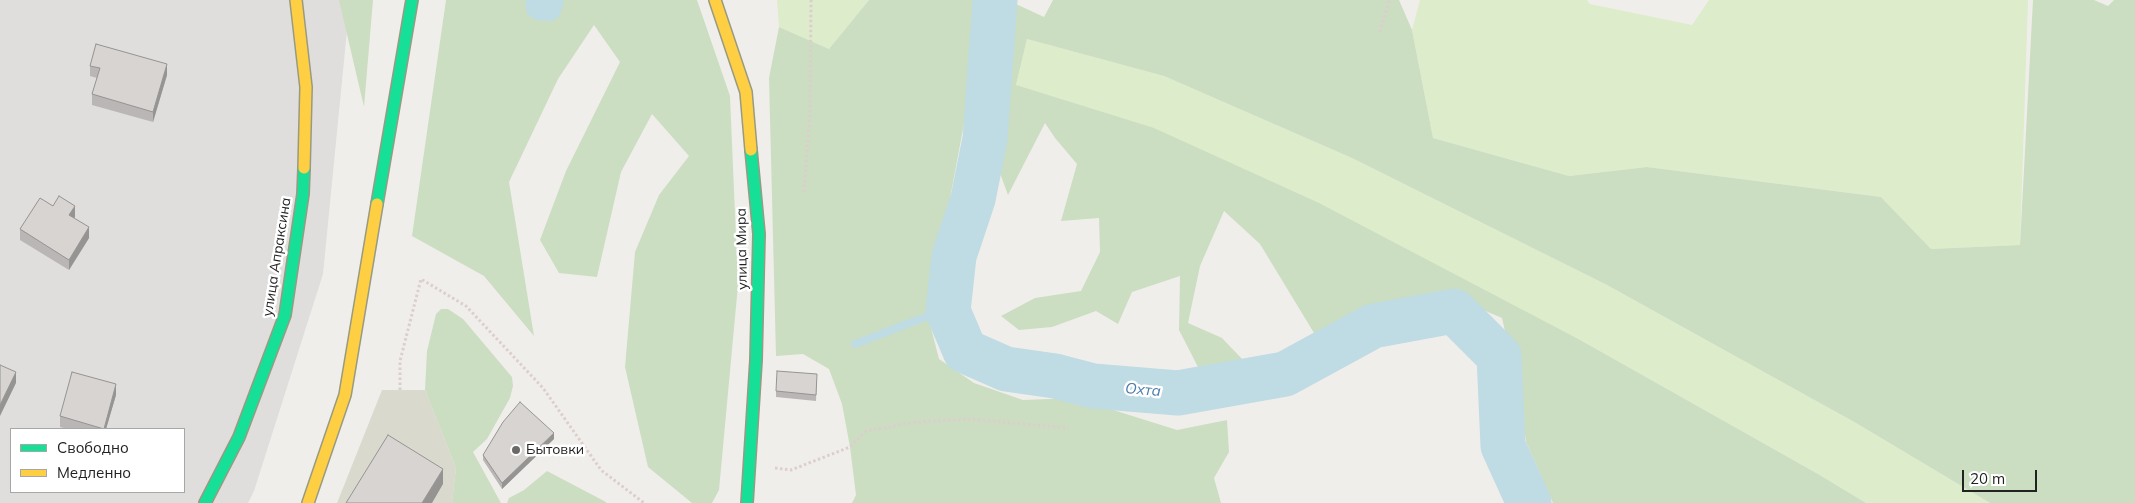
<!DOCTYPE html>
<meta charset="utf-8">
<style>
body{margin:0}
#map{position:relative;width:2135px;height:503px;overflow:hidden;background:#f0eeeb;font-family:Mulish,sans-serif}
canvas{display:block}
.legend{position:absolute;left:10px;top:428px;width:175px;height:65px;box-sizing:border-box;background:#fff;border:1px solid #a7a7a7;margin:0;padding:6px 9px;list-style:none;font-size:15px;color:#222}
.legend li{display:flex;align-items:center;gap:10px;height:25px}
.legend b{width:25px;border:1px solid #a7a7a7}
.scale{position:absolute;left:1962px;top:470px;width:75px;height:22px;box-sizing:border-box;border:2px solid #222;border-top:0;padding-left:6px;font-size:15px;line-height:18px;white-space:nowrap;color:#222;-webkit-text-stroke:4px #fff;paint-order:stroke}
</style>
<div id="map">
<canvas width="2135" height="503"></canvas>
<ul class="legend">
<li><b style="height:6px;background:#16e098"></b>Свободно</li>
<li><b style="height:6px;background:#ffcf43"></b>Медленно</li>
</ul>
<div class="scale">20 m</div>
</div>
<script>
const ctx = document.querySelector('canvas').getContext('2d');
ctx.lineJoin = 'round';
function fillPath(path, color) {
  ctx.fillStyle = color;
  ctx.fill(path, 'evenodd');
}
function poly(rows) {
  const path = new Path2D();
  for (const r of rows) {
    path.moveTo(r[0], r[1]);
    for (let i = 2; i < r.length; i += 2) path.lineTo(r[i], r[i + 1]);
  }
  return path;
}
function strokePath(path, color, width, dash) {
  ctx.strokeStyle = color;
  ctx.lineWidth = width;
  ctx.lineCap = dash ? 'butt' : 'round';
  ctx.setLineDash(dash || []);
  ctx.stroke(path);
}
function drawText(font, color, halo, rows, align = 'center') {
  ctx.font = font + ' Mulish,sans-serif';
  ctx.lineWidth = 5;
  ctx.setLineDash([]);
  ctx.textBaseline = 'middle';
  ctx.strokeStyle = halo;
  ctx.fillStyle = color;
  for (const [text, x, y, turn = 0] of rows) {
    ctx.save();
    ctx.translate(x, y);
    ctx.rotate((+turn || 0) * Math.PI / 180);
    ctx.textAlign = isNaN(turn) ? turn : align;
    if (halo) ctx.strokeText(text, 0, 0);
    ctx.fillText(text, 0, 0);
    ctx.restore();
  }
}
const residential = poly([
 [0,0,350,0,323,274,254,491,248,503,0,503],
 [11,429,184,429,184,492,11,492]
]);
const construction = poly([
 [382,390,425,390,456,468,452,503,337,503]
]);
const grass = poly([
 [777,0,869,0,829,49,779,27],
 [1420,0,1587,0,1590,4,1692,25,1709,0,2028,0,2020,245,1931,249,1881,197,1647,167,1569,176,1433,138,1412,30],
 [1027,39,1164,76,1352,158,1607,285,1856,423,1990,503,1866,503,1818,474,1582,341,1016,85]
]);
const forest = poly([
 [339,0,373,0,364,107],
 [446,0,697,0,730,96,738,285,719,490,712,503,692,503,648,467,625,367,635,252,659,195,689,156,652,114,621,172,597,277,559,273,540,240,566,171,620,62,594,25,558,79,509,182,534,336,484,276,412,236],
 [869,0,981,0,966,113,928,316,939,359,974,383,1023,400,1075,398,1177,430,1227,420,1229,452,1214,478,1221,503,852,503,856,495,850,447,842,404,829,369,803,354,776,356,769,78,779,27,829,49],
 [1053,0,1399,0,1412,30,1433,138,1569,176,1647,167,1881,197,1931,249,2020,245,2033,0,2094,0,2108,6,2114,0,2135,0,2135,503,1990,503,1856,423,1607,285,1352,158,1164,76,1027,39,1016,85,1154,128,1319,203,1582,341,1818,474,1866,503,1553,503,1526,442,1519,393,1502,318,1453,297,1384,311,1314,333,1260,244,1224,211,1200,266,1188,323,1222,338,1243,360,1231,369,1199,369,1179,330,1180,276,1132,292,1118,324,1096,311,1052,327,1019,330,1001,316,1035,298,1081,291,1100,252,1099,218,1061,221,1077,164,1055,138,1045,123,1008,195,997,165,996,117,1016,4,1044,17],
 [441,309,448,309,463,319,512,377,513,386,510,398,487,439,473,452,501,503,452,503,456,468,425,390,427,351,436,314],
 [547,471,606,502,606,503,507,503,509,498,524,490]
]);
const water = poly([
 [526,0,563,0,564,3,559,17,552,21,543,21,533,19,526,12]
]);
const stream = poly([
 [855,344,928,316,948,311]
]);
const river = poly([
 [995,0,985,139,973,199,954,256,948,311,965,351,1006,369,1055,376,1093,386,1178,393,1285,374,1373,326,1454,311,1499,356,1503,446,1529,503]
]);
const path = poly([
 [1380,32,1389,0],
 [804,192,810,114,811,0],
 [400,390,400,361,421,279,466,306,543,388,601,470,644,503],
 [775,468,791,470,850,447,866,431,915,422,969,419,1069,428]
]);
const fast = poly([
 [377,204,412,0],
 [205,503,239,437,285,315,303,194,304,168],
 [747,503,756,360,759,234,751,150]
]);
const slow = poly([
 [296,0,306,87,304,168],
 [715,0,746,92,751,150],
 [308,503,345,395,377,204]
]);
const wall = poly([
 [90,66,167,75,153,122,92,105,92,94,97,78,90,76],
 [53,206,75,217,74,218,89,238,69,270,20,240,20,229],
 [817,380,816,401,776,397,776,391],
 [116,395,106,429,68,429,60,427,60,416],
 [554,439,502,489,483,460,483,455]
]);
const shadedWall = poly([
 [167,64,167,75,153,122,153,112],
 [75,206,75,217,69,226,69,215],
 [89,227,89,238,69,270,69,260],
 [16,372,16,383,0,416,0,405],
 [116,384,116,395,106,429,104,429],
 [554,433,554,439,502,489,502,483],
 [443,469,443,484,432,503,422,503]
]);
const building = poly([
 [96,44,167,64,153,112,92,94,100,68,90,66,96,44],
 [59,196,75,206,69,215,89,227,69,260,20,229,40,198,53,206,59,196],
 [0,365,16,372,0,405,0,365],
 [777,371,817,374,816,395,776,391,777,371],
 [72,372,116,384,104,429,60,416,72,372],
 [520,402,554,433,502,483,483,455,503,422,520,402],
 [388,435,443,469,422,503,346,503,388,435]
]);
const markers = [
 [516,450,5,"#6a6968"]
];
const streetNames = [
 ["улица Мира",742,249,-91],
 ["улица Апраксина",277,257,-81]
];
const poiNames = [
 ["Бытовки",526,450]
];
const waterNames = [
 ["Охта",1143,390,5]
];
fillPath(residential, '#dfdedc');
fillPath(construction, '#d9d9cd');
fillPath(grass, '#ddeccb');
fillPath(forest, '#cbdec1');
fillPath(water, '#bfdbe3');
strokePath(stream, '#bfdbe3', 8);
strokePath(river, '#bfdbe3', 45);
strokePath(fast, '#999a82', 14);
strokePath(slow, '#999a82', 14);
strokePath(path, '#dccecd', 3, [2.5, 2.5]);
strokePath(fast, '#16e098', 11);
strokePath(slow, '#ffcf43', 11);
fillPath(wall, '#b9b6b5');
fillPath(shadedWall, '#969493');
fillPath(building, '#d7d4d2');
strokePath(building, '#969493', 1);
for (const [x, y, r, color] of markers) {
  const dot = new Path2D();
  dot.arc(x, y, r, 0, 2 * Math.PI);
  ctx.fillStyle = color;
  ctx.fill(dot);
  strokePath(dot, '#fff', 2);
}
drawText('14px', '#222', '#fff', streetNames);
drawText('14px', '#222', '#fff', poiNames, 'left');
drawText('italic 15px', '#4a7aab', '#fff', waterNames);
</script>
